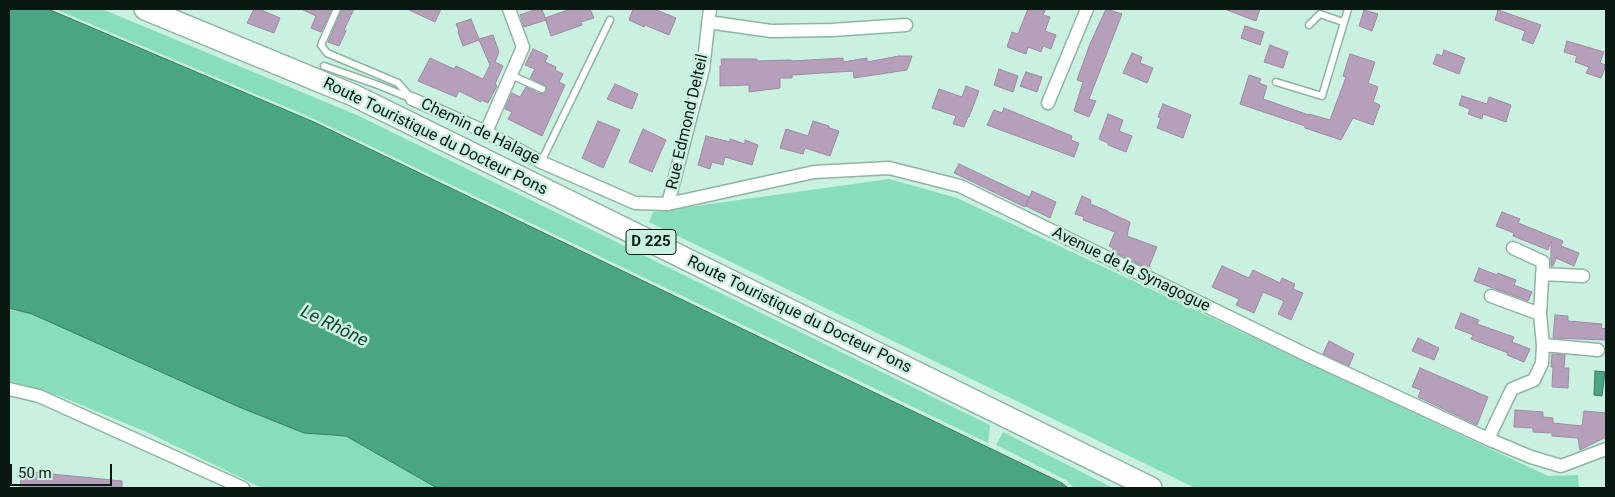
<!DOCTYPE html>
<meta charset="utf-8">
<style>
body{margin:0}
#map{position:relative;width:1615px;height:497px;overflow:hidden;background:#caf1df;font-family:Roboto,sans-serif}
canvas{display:block}
.frame{position:absolute;inset:0;border:10px solid #0a1812;pointer-events:none}
.scale{position:absolute;left:10px;top:464px;width:102px;height:22px;box-sizing:border-box;border:2px solid #0a1812;border-top:0;padding-left:6px;font-size:15px;line-height:18px;white-space:nowrap;color:#0a1812;-webkit-text-stroke:4px #caf1df;paint-order:stroke}
</style>
<div id="map">
<canvas width="1615" height="497"></canvas>
<div class="frame"></div>
<div class="scale">50 m</div>
</div>
<script>
const ctx = document.querySelector('canvas').getContext('2d');
ctx.lineJoin = 'round';
function fillPath(path, color) {
  ctx.fillStyle = color;
  ctx.fill(path, 'evenodd');
}
function poly(rows) {
  const path = new Path2D();
  for (const r of rows) {
    path.moveTo(r[0], r[1]);
    for (let i = 2; i < r.length; i += 2) path.lineTo(r[i], r[i + 1]);
  }
  return path;
}
function strokePath(path, color, width, dash) {
  ctx.strokeStyle = color;
  ctx.lineWidth = width;
  ctx.lineCap = dash ? 'butt' : 'round';
  ctx.setLineDash(dash || []);
  ctx.stroke(path);
}
function drawText(font, color, halo, rows, align = 'center') {
  ctx.font = font + ' Roboto,sans-serif';
  ctx.lineWidth = 5;
  ctx.setLineDash([]);
  ctx.textBaseline = 'middle';
  ctx.strokeStyle = halo;
  ctx.fillStyle = color;
  for (const [text, x, y, turn = 0] of rows) {
    ctx.save();
    ctx.translate(x, y);
    ctx.rotate((+turn || 0) * Math.PI / 180);
    ctx.textAlign = isNaN(turn) ? turn : align;
    if (halo) ctx.strokeText(text, 0, 0);
    ctx.fillText(text, 0, 0);
    ctx.restore();
  }
}
const green = poly([
 [55,9,102,9,359,116,990,425,988,443,314,119],
 [889,179,957,198,1548,476,1578,475,1579,488,1195,488,649,222,653,212],
 [9,308,32,314,239,407,304,433,346,436,437,488,262,488,151,434,62,397,9,381],
 [1003,432,1056,459,1113,488,1074,488,1066,480,996,445]
]);
const water = poly([
 [9,9,48,9,314,122,1062,483,1068,488,437,488,346,436,304,433,239,407,32,314,9,308,9,9],
 [1595,371,1605,372,1602,396,1594,395,1595,371]
]);
const building = poly([
 [254,9,259,9,280,18,274,33,247,23,254,9],
 [301,9,332,9,321,32,311,28,316,16,301,9],
 [342,9,354,9,344,30,346,31,339,46,328,42,342,9],
 [407,9,441,9,435,22,407,9],
 [537,9,542,9,546,20,524,27,520,15,537,9],
 [571,9,590,9,594,18,581,22,582,25,551,36,545,18,571,9],
 [633,9,654,9,676,18,669,35,645,25,644,27,629,20,633,9],
 [1028,9,1046,9,1043,15,1050,17,1045,31,1056,35,1051,49,1043,46,1041,52,1028,47,1026,54,1007,47,1012,32,1018,34,1028,9],
 [1106,9,1122,14,1089,99,1096,101,1089,117,1074,111,1083,82,1077,80,1090,44,1106,9],
 [1227,9,1260,9,1256,21,1227,10,1227,9],
 [1364,10,1378,14,1372,31,1359,26,1364,10],
 [1498,10,1541,25,1533,44,1522,40,1525,31,1495,20,1498,10],
 [471,19,479,39,493,35,499,52,495,62,503,66,495,84,497,86,488,103,481,100,481,102,459,91,456,97,418,81,430,58,454,69,456,66,483,79,490,65,479,40,463,46,458,32,459,31,456,24,471,19],
 [1245,26,1264,32,1260,45,1241,38,1245,26],
 [1567,41,1604,52,1600,63,1606,65,1601,78,1586,73,1589,67,1575,62,1577,56,1564,52,1567,41],
 [1270,45,1288,52,1283,68,1264,62,1270,45],
 [533,49,548,56,545,62,556,67,555,70,563,74,559,82,565,85,542,136,508,119,512,112,505,109,512,93,520,97,526,87,540,94,546,91,546,86,530,78,535,69,525,65,533,49],
 [1444,50,1465,58,1459,74,1433,64,1437,54,1442,56,1444,50],
 [1132,53,1142,57,1140,63,1153,68,1147,83,1123,73,1132,53],
 [1350,54,1375,62,1368,83,1378,87,1373,102,1380,105,1373,125,1353,118,1341,140,1305,128,1305,126,1240,104,1249,75,1261,79,1259,83,1267,86,1263,99,1309,115,1309,114,1330,120,1346,77,1343,76,1350,54],
 [899,56,912,56,907,70,854,78,853,71,792,75,792,78,780,78,780,88,749,92,749,85,720,86,720,66,722,66,721,59,757,59,757,61,791,60,792,61,843,58,843,62,867,58,867,62,899,56],
 [999,69,1018,76,1013,92,994,85,999,69],
 [1026,72,1042,77,1037,92,1020,86,1026,72],
 [615,84,638,94,632,109,607,99,615,84],
 [966,86,979,91,969,117,968,117,964,127,953,124,956,116,932,108,939,89,962,97,966,86],
 [1462,96,1487,104,1489,97,1511,105,1506,122,1483,114,1482,119,1468,114,1470,109,1459,105,1462,96],
 [1163,104,1191,115,1183,138,1157,128,1161,118,1158,117,1163,104],
 [1004,108,1072,136,1071,140,1079,143,1074,157,987,125,994,110,1002,113,1004,108],
 [1108,114,1123,120,1119,131,1132,136,1126,152,1108,145,1108,143,1099,139,1108,114],
 [598,121,620,130,603,168,582,158,598,121],
 [813,121,829,126,829,128,839,131,830,156,805,148,803,154,780,148,786,129,808,136,813,121],
 [643,129,666,140,652,172,629,162,643,129],
 [706,136,730,142,730,139,745,144,745,140,758,145,752,165,725,157,723,165,712,162,710,169,698,165,706,136],
 [959,164,1029,197,1025,207,954,173,959,164],
 [1032,191,1056,202,1050,218,1026,206,1032,191],
 [1082,196,1091,200,1090,204,1108,211,1108,212,1130,222,1127,236,1157,247,1148,269,1112,251,1113,248,1109,246,1115,232,1083,220,1084,217,1075,214,1082,196],
 [1502,212,1520,219,1518,223,1563,241,1561,246,1579,253,1574,266,1556,258,1557,256,1553,266,1551,266,1551,241,1548,250,1513,236,1514,233,1496,226,1502,212],
 [1222,266,1249,278,1253,270,1280,283,1282,278,1295,284,1293,289,1303,293,1291,320,1278,314,1284,301,1263,292,1254,313,1236,305,1239,299,1212,287,1222,266],
 [1479,268,1497,275,1498,273,1516,280,1514,285,1532,292,1528,301,1474,281,1479,268],
 [1461,313,1479,320,1477,324,1514,337,1512,342,1530,349,1524,362,1507,355,1508,353,1471,339,1473,335,1455,328,1461,313],
 [1555,315,1568,316,1568,321,1602,324,1601,328,1606,329,1606,340,1553,338,1555,315],
 [1418,338,1439,348,1434,360,1412,351,1418,338],
 [1329,341,1354,354,1349,366,1323,354,1329,341],
 [1552,354,1565,355,1564,368,1569,368,1568,388,1552,387,1553,367,1551,367,1552,354],
 [1420,368,1488,397,1477,425,1418,397,1421,390,1412,387,1420,368],
 [1515,410,1543,412,1543,417,1553,418,1553,423,1582,426,1584,411,1606,413,1606,437,1580,450,1578,438,1552,436,1552,433,1533,432,1533,428,1514,427,1515,410],
 [22,471,122,481,122,488,20,488,22,471]
]);
const service = poly([
 [337,9,321,45,327,53,398,83,412,99],
 [1309,25,1320,14,1343,22],
 [324,66,378,85,410,98],
 [511,75,542,89],
 [1276,82,1322,96,1348,9],
 [541,162,610,20]
]);
const minor = poly([
 [708,22,771,31,832,30,906,25],
 [412,99,486,132,541,162,635,203,668,204,814,172,889,168,960,186,1309,356,1488,439,1531,457,1561,466,1606,449],
 [1048,103,1087,9],
 [486,132,523,47,509,9],
 [668,204,703,69,710,9],
 [1542,274,1583,276],
 [1491,296,1540,314],
 [1543,345,1598,350],
 [9,389,39,396,243,488],
 [1488,439,1512,389,1534,380,1542,363,1543,345,1540,314,1543,262,1513,248]
]);
const trunk = poly([
 [145,9,353,95,1151,488]
]);
const shields = [
 [651,242,50]
];
const shieldNames = [
 ["D 225",651,242]
];
const streetNames = [
 ["Rue Edmond Delteil",688,122,-77],
 ["Chemin de Halage",480,132,26],
 ["Route Touristique du Docteur Pons",435,137,26],
 ["Avenue de la Synagogue",1131,270,26],
 ["Route Touristique du Docteur Pons",799,315,26]
];
const waterNames = [
 ["Le Rhône",334,327,26]
];
fillPath(green, '#88deba');
fillPath(water, '#4aa682');
strokePath(water, '#377b60', 1);
fillPath(building, '#b69fbb');
strokePath(building, '#9f89a4', 1);
strokePath(service, '#8eb4a2', 9);
strokePath(minor, '#8eb4a2', 15);
strokePath(trunk, '#8eb4a2', 24);
strokePath(service, '#fff', 6);
strokePath(minor, '#fff', 12);
strokePath(trunk, '#fff', 21);
for (const [x, y, w] of shields) {
  const box = new Path2D();
  box.roundRect(x - w / 2, y - 12.5, w, 25, 4);
  ctx.fillStyle = '#caf1df';
  ctx.fill(box);
  strokePath(box, '#0a1812', 1);
}
drawText('bold 15px', '#0a1812', null, shieldNames);
drawText('16px', '#0a1812', '#caf1df', streetNames);
drawText('italic 18px', '#163e2f', '#caf1df', waterNames);
</script>
